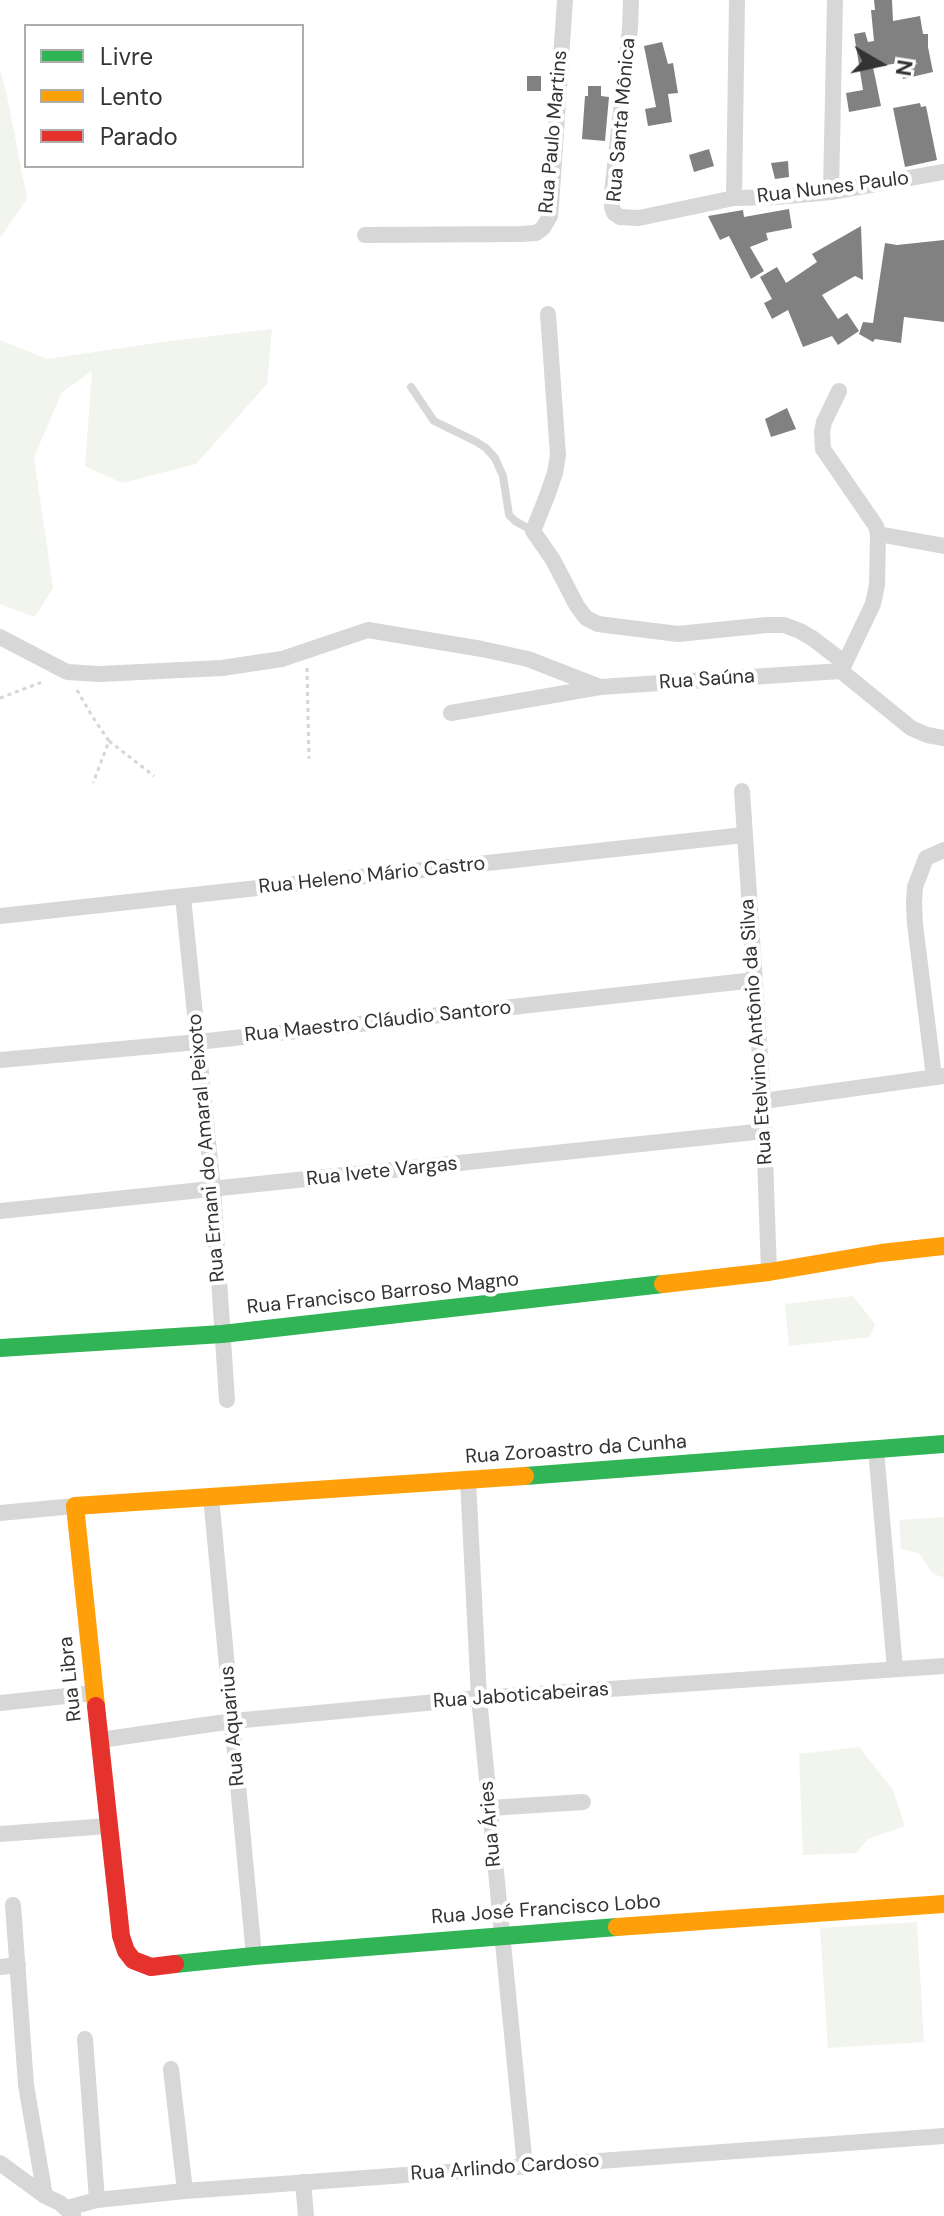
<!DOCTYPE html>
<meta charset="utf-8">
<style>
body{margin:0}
#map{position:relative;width:944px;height:2216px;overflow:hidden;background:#fff;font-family:"DM Sans",sans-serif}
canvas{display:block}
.legend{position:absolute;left:24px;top:24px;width:280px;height:144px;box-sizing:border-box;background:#fff;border:2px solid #adadad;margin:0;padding:10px 14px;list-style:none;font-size:24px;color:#333}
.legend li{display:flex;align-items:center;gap:16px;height:40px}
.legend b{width:40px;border:2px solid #adadad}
.north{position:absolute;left:840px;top:24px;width:80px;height:80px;-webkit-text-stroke:6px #fff;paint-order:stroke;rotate:99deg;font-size:22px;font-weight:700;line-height:32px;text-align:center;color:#333}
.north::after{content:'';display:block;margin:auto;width:28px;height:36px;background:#333;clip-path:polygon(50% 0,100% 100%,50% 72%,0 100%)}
</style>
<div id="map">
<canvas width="944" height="2216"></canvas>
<ul class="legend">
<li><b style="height:10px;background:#30b455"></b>Livre</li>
<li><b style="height:10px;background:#ff9f0a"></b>Lento</li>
<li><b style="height:10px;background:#e5322d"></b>Parado</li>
</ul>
<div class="north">N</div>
</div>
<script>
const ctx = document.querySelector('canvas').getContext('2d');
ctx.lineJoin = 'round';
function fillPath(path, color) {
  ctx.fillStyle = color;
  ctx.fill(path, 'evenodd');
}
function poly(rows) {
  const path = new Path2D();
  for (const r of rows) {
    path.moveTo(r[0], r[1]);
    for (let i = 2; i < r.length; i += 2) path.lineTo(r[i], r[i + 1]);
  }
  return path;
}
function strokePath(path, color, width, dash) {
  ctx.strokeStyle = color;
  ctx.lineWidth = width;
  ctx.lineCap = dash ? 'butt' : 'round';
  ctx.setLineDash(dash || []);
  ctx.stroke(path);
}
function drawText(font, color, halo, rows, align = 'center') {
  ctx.font = font + ' "DM Sans",sans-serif';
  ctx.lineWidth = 8;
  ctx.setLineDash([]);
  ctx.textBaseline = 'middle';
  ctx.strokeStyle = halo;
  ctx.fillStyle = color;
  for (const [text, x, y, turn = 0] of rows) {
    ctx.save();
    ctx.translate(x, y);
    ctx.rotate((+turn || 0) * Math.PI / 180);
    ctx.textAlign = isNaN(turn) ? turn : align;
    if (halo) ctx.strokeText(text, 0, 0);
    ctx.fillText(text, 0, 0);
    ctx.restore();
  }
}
const green = poly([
 [0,69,8,100,27,199,0,238],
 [272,329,267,384,196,464,122,483,85,466,92,371,62,392,34,457,53,588,35,617,0,604,0,340,47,359,170,341],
 [853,1296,875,1324,870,1337,789,1346,785,1304],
 [944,1517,944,1577,943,1577,933,1574,919,1553,901,1549,899,1520],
 [859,1747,893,1790,905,1826,868,1839,856,1853,803,1855,799,1754],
 [917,1922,924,2042,828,2048,820,1928]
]);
const building = poly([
 [874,0,892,0,893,21,920,16,923,34,928,34,928,47,933,72,903,79,899,63,873,67,881,106,849,112,846,93,863,90,854,34,865,32,868,42,874,41,871,10,875,10],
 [662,42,668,64,673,63,678,93,668,94,672,122,648,126,645,109,656,107,644,46],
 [527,76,541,76,541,91,527,91],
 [588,86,601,86,601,96,609,97,605,141,582,139,585,96,588,96],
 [920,103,921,107,926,106,937,160,905,167,893,108],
 [709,149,714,166,694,172,689,155],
 [788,161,789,177,775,179,771,163],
 [789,209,792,228,766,233,768,240,750,247,764,271,751,279,729,236,720,240,708,216,743,210,744,217],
 [861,226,863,280,855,276,822,295,838,319,847,313,859,331,838,345,832,336,803,347,788,310,772,319,764,303,772,299,760,277,777,267,786,283,817,262,812,254],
 [944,240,944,322,904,317,901,343,875,339,873,342,859,334,863,322,873,323,885,243,897,245],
 [787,408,796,429,771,437,765,419]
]);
const path = poly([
 [307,668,309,759],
 [77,690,92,716,109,741,93,783],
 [0,698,45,681],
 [109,741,154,776]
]);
const lane = poly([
 [411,387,434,421,475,441,486,448,495,458,503,476,509,515,515,521,533,531]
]);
const street = poly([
 [631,0,630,28,612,193,612,207,614,213,620,217,639,218,734,198,776,197,831,192,944,172],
 [831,192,835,0],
 [734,198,737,0],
 [365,235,521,234,536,233,543,228,550,216,551,205,565,0],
 [548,314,558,455,555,473,547,496,533,531,553,560,577,606,586,618,598,624,678,634,767,625,784,625,800,631,812,638,845,663],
 [839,391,824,422,822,432,823,449,876,526,878,534,877,585,873,604,842,669],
 [878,534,944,546],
 [0,637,67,672,100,674,222,668,282,659,368,630,482,649,528,659,600,687],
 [451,713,600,687,841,671,911,728,927,735,944,738],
 [742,791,763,1101,769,1272],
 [183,897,213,1190,227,1400],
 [0,916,744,835],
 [0,1060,198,1042,755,980],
 [934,1077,915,924,914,903,915,887,926,858,944,850],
 [763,1101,944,1076],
 [0,1211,765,1131],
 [876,1449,895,1669],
 [468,1480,479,1698,525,2167],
 [211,1496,254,1956],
 [0,1513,75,1506],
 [0,1703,94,1693],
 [100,1740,233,1721,479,1698,944,1666],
 [490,1808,583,1802],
 [0,1834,108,1826],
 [13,1905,26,2085,45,2196],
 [0,1967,18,1965],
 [85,2039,97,2200],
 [171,2069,185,2191],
 [0,2163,45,2196,60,2203,73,2215],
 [303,2182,306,2216],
 [67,2208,97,2200,185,2191,944,2136]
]);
const fast = poly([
 [0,1348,222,1334,663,1284],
 [525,1476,944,1444],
 [175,1964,254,1956,617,1927]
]);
const slow = poly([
 [663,1284,769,1272,881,1253,944,1246],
 [96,1706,75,1506,525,1476],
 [617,1927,944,1904]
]);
const jam = poly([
 [96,1706,121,1936,126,1951,133,1960,151,1967,175,1964]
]);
const streetNames = [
 ["Rua Santa Mônica",622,120,-85],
 ["Rua Paulo Martins",554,132,-85],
 ["Rua Nunes Paulo",833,188,-7],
 ["Rua Saúna",707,680,-4],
 ["Rua Heleno Mário Castro",372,876,-6],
 ["Rua Maestro Cláudio Santoro",378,1022,-6],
 ["Rua Etelvino Antônio da Silva",757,1032,-94],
 ["Rua Ernani do Amaral Peixoto",207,1148,-95],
 ["Rua Ivete Vargas",382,1172,-6],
 ["Rua Francisco Barroso Magno",383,1294,-6],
 ["Rua Zoroastro da Cunha",576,1450,-4],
 ["Rua Libra",71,1679,-96],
 ["Rua Jaboticabeiras",521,1696,-4],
 ["Rua Aquarius",233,1726,-95],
 ["Rua Áries",491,1824,-95],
 ["Rua José Francisco Lobo",546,1910,-4],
 ["Rua Arlindo Cardoso",505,2168,-4]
];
fillPath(green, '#f1f5ed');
fillPath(building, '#818181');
strokePath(path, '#d6d6d6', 3, [4, 4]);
strokePath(lane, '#d7d7d7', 8);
strokePath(street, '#d7d7d7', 16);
strokePath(fast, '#30b455', 18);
strokePath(slow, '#ff9f0a', 18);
strokePath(jam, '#e5322d', 18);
drawText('20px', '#333', '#fff', streetNames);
</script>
